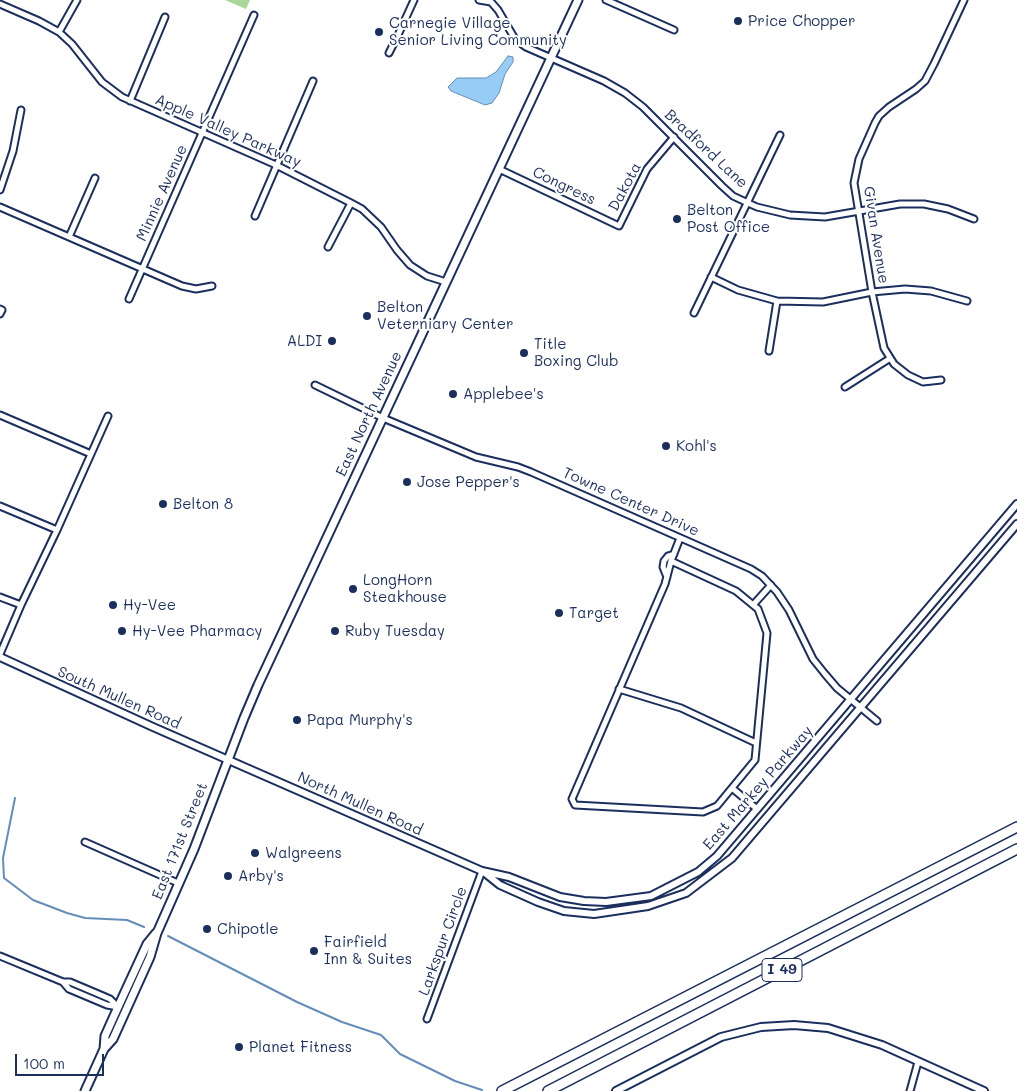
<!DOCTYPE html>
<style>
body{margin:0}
#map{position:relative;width:1017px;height:1091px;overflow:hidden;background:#fff;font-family:Mali,sans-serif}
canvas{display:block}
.scale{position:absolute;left:15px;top:1054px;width:89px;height:22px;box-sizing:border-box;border:2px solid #1b2f5e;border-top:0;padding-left:6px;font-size:15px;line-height:18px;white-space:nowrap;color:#1b2f5e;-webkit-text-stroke:4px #fff;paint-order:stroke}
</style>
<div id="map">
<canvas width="1017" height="1091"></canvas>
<div class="scale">100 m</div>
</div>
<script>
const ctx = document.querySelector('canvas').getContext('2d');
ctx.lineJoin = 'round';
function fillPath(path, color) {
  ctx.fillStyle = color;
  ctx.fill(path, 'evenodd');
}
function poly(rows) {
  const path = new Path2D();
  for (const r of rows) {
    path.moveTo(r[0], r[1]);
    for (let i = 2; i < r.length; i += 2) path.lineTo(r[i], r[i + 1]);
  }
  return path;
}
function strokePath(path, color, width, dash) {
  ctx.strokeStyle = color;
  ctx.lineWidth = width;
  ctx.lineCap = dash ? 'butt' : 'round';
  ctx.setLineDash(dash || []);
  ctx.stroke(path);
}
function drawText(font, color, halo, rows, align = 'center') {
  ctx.font = font + ' Mali,sans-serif';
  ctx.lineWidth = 4;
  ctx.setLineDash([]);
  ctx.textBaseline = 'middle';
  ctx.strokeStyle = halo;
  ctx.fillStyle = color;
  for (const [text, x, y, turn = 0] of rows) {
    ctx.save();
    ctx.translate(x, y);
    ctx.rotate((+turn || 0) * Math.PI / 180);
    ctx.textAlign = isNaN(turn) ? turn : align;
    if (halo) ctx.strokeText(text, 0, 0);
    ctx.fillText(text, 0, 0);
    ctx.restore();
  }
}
const green = poly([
 [225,0,250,0,246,9]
]);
const water = poly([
 [508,56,513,57,513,62,505,74,499,93,492,103,485,105,451,91,448,87,457,78,486,78,496,72,508,56]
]);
const stream = poly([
 [15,798,3,858,4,878,33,900,67,913,85,918,127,920,144,927],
 [168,936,297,1002,342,1022,381,1035,400,1054,455,1081,482,1090]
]);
const minor = poly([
 [479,0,491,2,498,10,515,39,526,47,604,81,625,93,643,107,722,186,733,196,748,203,757,207,790,215,825,217,900,204,924,204,948,209,974,219],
 [606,0,674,30],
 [0,4,39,21,59,32,72,44,102,82,122,97,276,165,351,203,362,209,381,227,397,250,410,265,427,276,446,282],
 [59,32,77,0],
 [398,35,414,0],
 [389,53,396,39],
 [130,101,165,17],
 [499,169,619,226,647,169,674,137],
 [0,190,13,151,21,110],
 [0,207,182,286,196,289,212,286],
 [255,216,313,81],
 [69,237,95,178],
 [328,247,351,203],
 [711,277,738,290,777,301,823,302,872,292,905,289,931,291,967,301],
 [129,299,254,15],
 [0,309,2,310,0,314],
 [694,313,780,135],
 [769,351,777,301],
 [941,380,923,382,908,375,894,364,884,348,872,292,854,183,859,159,875,123,879,116,889,107,916,89,925,81,934,64,964,0],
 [315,385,383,418,476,457,518,467,531,472,751,569,762,576,777,592,789,610,813,659,825,674,837,688,877,721],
 [845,387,889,359],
 [0,415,91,454],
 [0,506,57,530],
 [671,561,736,591,758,609,767,633,755,760,717,806,703,812,575,805,572,799,665,584,671,561,680,538],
 [667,577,663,567,664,561,668,556,674,554],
 [0,597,21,605],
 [753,605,771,585],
 [0,654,21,605,57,530,108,416],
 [619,689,681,708,756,743],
 [732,788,757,809],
 [85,842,178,883],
 [0,956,63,982,70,982,96,993,110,999,118,1007],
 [63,982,69,989,107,1005,118,1007],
 [427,1019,482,871],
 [910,1091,918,1062]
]);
const tertiary = poly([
 [0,657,153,727,482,871,509,877,560,897,584,901,606,902,651,896,698,872,717,856,1017,504],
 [485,873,500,885,538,902,564,911,594,914,648,906,686,893,732,858,1017,524],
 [616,1091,721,1037,761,1027,794,1025,828,1028,882,1045,984,1091]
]);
const secondary = poly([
 [104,1049,113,1039,150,957,157,933,194,849,244,718,258,685,578,0],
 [85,1091,104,1049,105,1036,118,1007,147,944,156,933]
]);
const motorway = poly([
 [502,1091,1017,827],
 [548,1091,1017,849]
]);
const markers = [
 [738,21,5,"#1b2f5e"],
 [379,32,5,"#1b2f5e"],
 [677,219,5,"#1b2f5e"],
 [367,316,5,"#1b2f5e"],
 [332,341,5,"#1b2f5e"],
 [524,353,5,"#1b2f5e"],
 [453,394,5,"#1b2f5e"],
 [666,446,5,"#1b2f5e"],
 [407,482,5,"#1b2f5e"],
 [163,504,5,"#1b2f5e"],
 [353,589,5,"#1b2f5e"],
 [113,605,5,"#1b2f5e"],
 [559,613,5,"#1b2f5e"],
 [122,631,5,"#1b2f5e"],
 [335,631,5,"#1b2f5e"],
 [297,720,5,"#1b2f5e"],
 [255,853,5,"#1b2f5e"],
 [228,876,5,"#1b2f5e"],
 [207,929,5,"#1b2f5e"],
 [314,951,5,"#1b2f5e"],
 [239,1047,5,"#1b2f5e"]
];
const shields = [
 [782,970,40]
];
const shieldNames = [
 ["I 49",782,970]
];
const poiNames = [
 ["Price Chopper",748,21],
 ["Carnegie Village",389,23],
 ["Senior Living Community",389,40],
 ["Belton",687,210],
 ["Post Office",687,227],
 ["Belton",377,307],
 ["Veterniary Center",377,324],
 ["ALDI",322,341,"right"],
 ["Title",534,344],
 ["Boxing Club",534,361],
 ["Applebee's",463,394],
 ["Kohl's",676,446],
 ["Jose Pepper's",417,482],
 ["Belton 8",173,504],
 ["LongHorn",363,580],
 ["Steakhouse",363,597],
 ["Hy-Vee",123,605],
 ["Target",569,613],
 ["Hy-Vee Pharmacy",132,631],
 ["Ruby Tuesday",345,631],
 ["Papa Murphy's",307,720],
 ["Walgreens",265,853],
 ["Arby's",238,876],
 ["Chipotle",217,929],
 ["Fairfield",324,942],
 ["Inn & Suites",324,959],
 ["Planet Fitness",249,1047]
];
const streetNames = [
 ["Apple Valley Parkway",228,131,24],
 ["Bradford Lane",706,149,43],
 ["Congress",564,186,26],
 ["Dakota",625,187,-62],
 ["Minnie Avenue",162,193,-66],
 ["Givan Avenue",876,235,81],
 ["East North Avenue",369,414,-65],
 ["Towne Center Drive",631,502,24],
 ["South Mullen Road",119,698,24],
 ["East Markey Parkway",758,788,-49],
 ["North Mullen Road",360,804,24],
 ["East 171st Street",180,841,-68],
 ["Larkspur Circle",443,941,-70]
];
fillPath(green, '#a8d797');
fillPath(water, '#97ccf5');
strokePath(water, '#658db9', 1);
strokePath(stream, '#658db9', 2);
strokePath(minor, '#1b2f5e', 9);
strokePath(tertiary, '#1b2f5e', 10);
strokePath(secondary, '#1b2f5e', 11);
strokePath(motorway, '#1b2f5e', 12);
strokePath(minor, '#fff', 5);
strokePath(tertiary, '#fff', 6);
strokePath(secondary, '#fff', 7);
strokePath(motorway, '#fff', 9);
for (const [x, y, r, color] of markers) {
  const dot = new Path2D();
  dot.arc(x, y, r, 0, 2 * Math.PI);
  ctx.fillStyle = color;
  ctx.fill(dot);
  strokePath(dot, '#fff', 2);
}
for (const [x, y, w] of shields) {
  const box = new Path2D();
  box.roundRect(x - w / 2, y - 11.5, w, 23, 4);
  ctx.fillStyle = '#fff';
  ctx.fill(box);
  strokePath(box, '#1b2f5e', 1);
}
drawText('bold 14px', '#1b2f5e', null, shieldNames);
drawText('15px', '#1b2f5e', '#fff', poiNames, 'left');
drawText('15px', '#1b2f5e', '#fff', streetNames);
</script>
